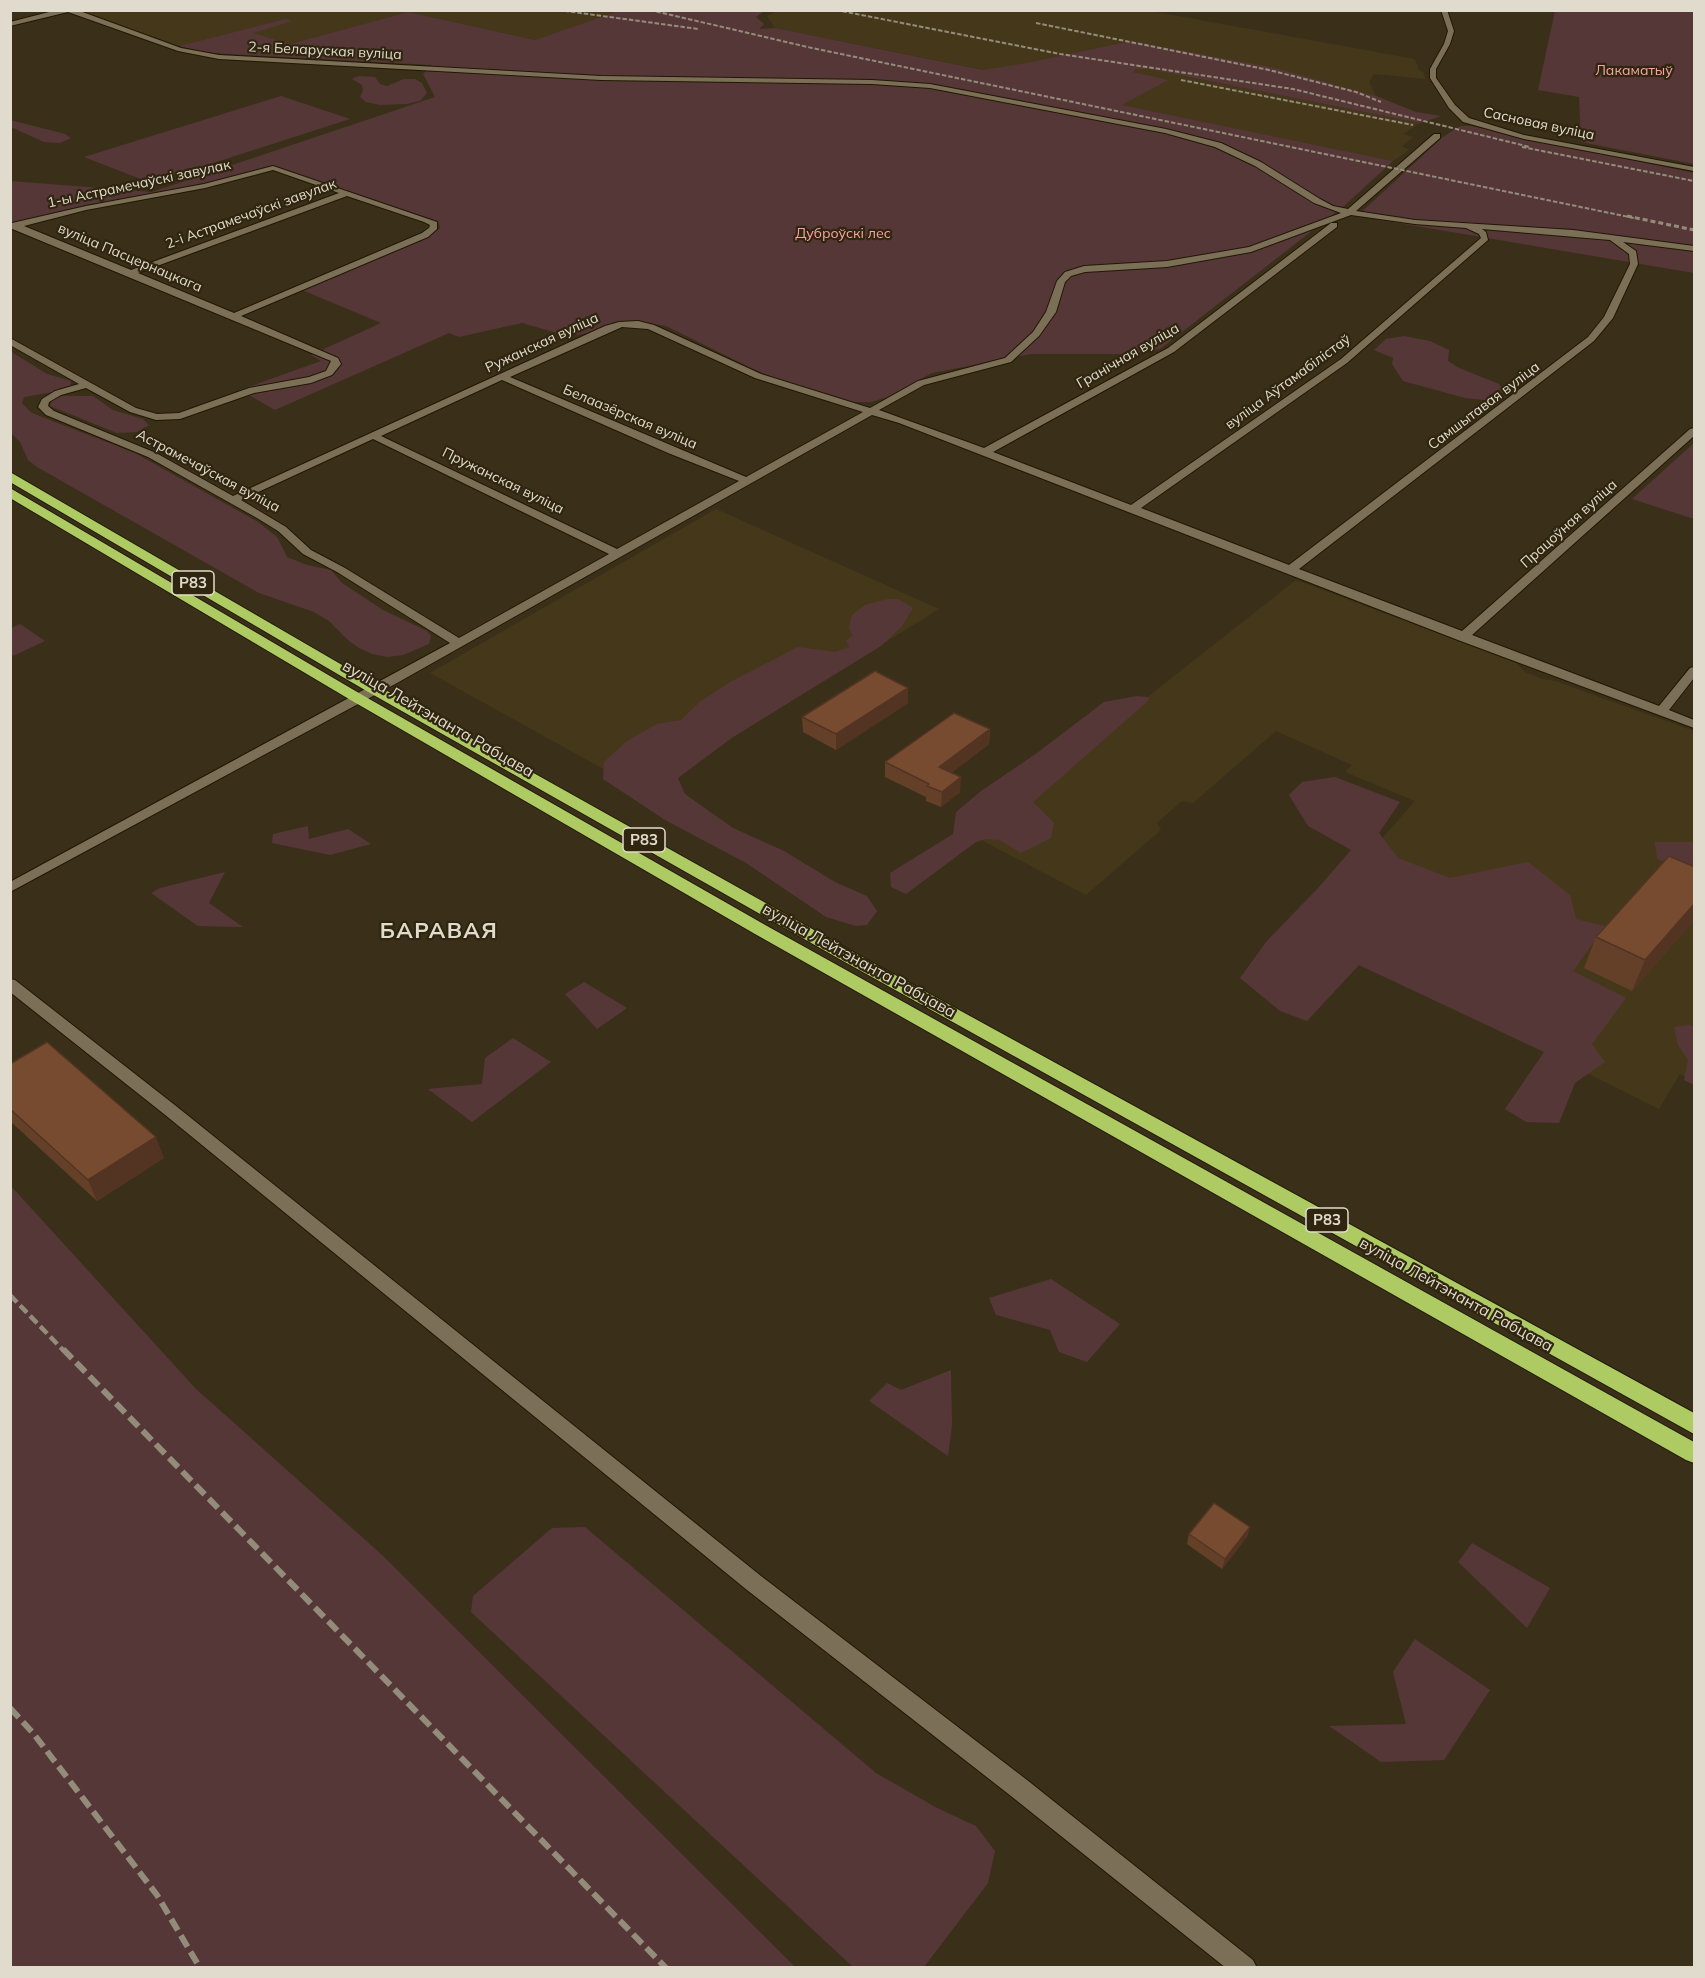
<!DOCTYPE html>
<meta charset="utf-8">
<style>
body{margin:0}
#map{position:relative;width:1705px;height:1978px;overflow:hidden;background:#3a3019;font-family:Mulish,sans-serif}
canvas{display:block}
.frame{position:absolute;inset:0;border:12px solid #e1dbcd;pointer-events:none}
</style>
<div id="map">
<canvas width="1705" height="1978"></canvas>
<div class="frame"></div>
</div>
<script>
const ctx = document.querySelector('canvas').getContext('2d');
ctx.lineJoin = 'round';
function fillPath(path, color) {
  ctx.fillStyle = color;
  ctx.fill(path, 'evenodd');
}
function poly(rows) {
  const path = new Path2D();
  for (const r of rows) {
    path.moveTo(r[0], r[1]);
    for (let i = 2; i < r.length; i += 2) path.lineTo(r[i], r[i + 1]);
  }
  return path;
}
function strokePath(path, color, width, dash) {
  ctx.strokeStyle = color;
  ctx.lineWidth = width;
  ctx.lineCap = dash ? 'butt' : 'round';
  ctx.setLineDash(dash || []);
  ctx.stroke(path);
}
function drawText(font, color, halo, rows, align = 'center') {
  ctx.font = font + ' Mulish,sans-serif';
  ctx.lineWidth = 4.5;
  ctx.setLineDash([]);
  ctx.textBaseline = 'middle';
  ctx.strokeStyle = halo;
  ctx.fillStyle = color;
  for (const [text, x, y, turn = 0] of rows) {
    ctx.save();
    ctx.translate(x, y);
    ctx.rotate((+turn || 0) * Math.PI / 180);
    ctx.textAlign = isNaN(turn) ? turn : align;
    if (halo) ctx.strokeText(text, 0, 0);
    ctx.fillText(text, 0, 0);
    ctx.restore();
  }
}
const built = poly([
 [779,10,1150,11,1415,59,1419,71,1423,72,1426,79,1374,74,1369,82,1376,96,1276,68,1131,41,989,71,775,28,767,16],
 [80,11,618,11,535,40,408,12,290,44,252,33,285,19,179,46],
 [1136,69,1149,69,1420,123,1403,134,1413,137,1402,146,1409,150,1393,161,1121,105,1167,80,1132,72],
 [716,509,939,609,645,792,430,673],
 [1296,580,1515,662,1525,672,1542,679,1555,681,1694,731,1694,1081,1680,1074,1659,1109,1301,931,1415,801,1345,772,1352,765,1276,731,1193,803,1182,801,1157,823,1161,830,1086,895,983,841,1155,691]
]);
const green = poly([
 [618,11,764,11,756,17,764,24,759,29,775,28,983,70,1026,63,1131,41,1276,68,1376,96,1416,112,1441,116,1420,123,1149,69,1136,69,1133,72,1168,80,1122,105,1393,161,1344,206,1160,349,1131,354,1031,354,932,373,887,397,871,402,851,402,832,397,788,384,749,367,666,326,638,321,621,322,588,333,568,336,522,323,459,337,449,333,275,410,240,390,321,361,311,355,381,323,302,290,432,234,440,228,438,221,273,167,179,189,87,205,11,224,10,181,152,192,435,97,423,74,432,65,229,54,203,52,179,46,285,19,292,21,253,33,290,44,408,12,535,40],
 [1555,11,1694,11,1694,164,1581,142,1579,97,1538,90],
 [359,76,375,77,380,84,387,86,404,79,415,79,422,83,427,93,420,101,406,104,380,105,366,102,360,97,363,90,362,85,352,79],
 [281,96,350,119,151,183,84,157],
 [10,120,65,134,71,138,60,143,44,142,11,127],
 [1460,126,1471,126,1694,173,1694,273,1357,216,1443,137],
 [1404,336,1430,341,1449,350,1448,361,1459,368,1499,384,1504,391,1494,401,1465,398,1403,381,1392,364,1393,358,1374,350,1386,339],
 [10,351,47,374,71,381,70,386,59,391,24,397,22,403,32,413,135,453,258,522,277,537,287,557,307,565,331,570,342,583,383,610,427,631,431,636,429,644,403,655,387,657,372,654,359,648,349,641,329,621,314,612,259,593,37,467,28,460,20,442,11,433],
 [63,396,93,396,113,410,143,419,149,425,137,432,117,433,50,406,52,400],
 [1694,443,1694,519,1632,499],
 [888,599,898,599,913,608,902,626,881,646,733,737,678,778,685,794,733,828,784,851,835,882,867,896,877,911,867,925,856,926,826,917,746,863,665,820,603,779,604,762,627,741,657,724,681,720,701,701,732,681,798,647,835,652,850,647,846,641,852,636,849,627,852,615,865,605],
 [20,624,45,641,13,656,11,652,11,628],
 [1137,696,1148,697,1149,700,1033,802,1054,823,1051,838,1021,853,1000,840,986,839,976,842,906,894,891,887,890,873,953,834,956,812,981,791,1037,753,1104,702],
 [1335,777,1400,802,1379,833,1398,858,1450,878,1528,862,1570,895,1576,919,1605,926,1573,971,1626,998,1592,1044,1605,1062,1575,1083,1559,1123,1526,1122,1505,1109,1544,1052,1359,965,1307,1021,1280,1011,1240,978,1266,942,1319,887,1351,850,1308,826,1289,795,1302,782],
 [308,826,309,839,348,829,371,844,330,855,272,843,273,834],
 [1655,842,1694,842,1694,871,1657,859],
 [225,872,209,903,243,927,198,926,151,893,160,888],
 [584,982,627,1008,597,1029,565,994],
 [1690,1025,1694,1027,1694,1085,1684,1080,1688,1060,1678,1045,1674,1027],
 [513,1038,551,1062,472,1122,428,1089,482,1084,485,1058],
 [11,1186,196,1389,381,1554,795,1967,11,1967],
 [1051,1279,1120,1324,1087,1362,1059,1352,1050,1330,996,1315,989,1298],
 [951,1370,952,1425,948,1456,869,1401,887,1383,901,1390],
 [585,1527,876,1773,937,1808,976,1826,995,1851,988,1883,924,1967,853,1967,471,1612,473,1596,552,1528],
 [1472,1543,1550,1588,1527,1628,1458,1562],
 [1415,1639,1490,1690,1444,1760,1381,1762,1329,1726,1406,1724,1393,1672]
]);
const minor = poly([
 [57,10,77,10,181,48,219,55,601,76,872,80,930,84,1166,129,1221,143,1261,162,1320,199,1333,206,1348,209,1434,134,1440,134,1440,138,1356,211,1415,220,1573,230,1694,246,1694,251,1623,242,1636,251,1638,264,1613,318,1594,341,1299,569,1462,631,1690,429,1694,428,1694,436,1472,635,1659,706,1690,668,1694,667,1694,678,1669,710,1694,720,1694,728,1458,640,899,423,872,415,397,683,10,892,10,882,450,643,337,572,303,554,278,531,257,518,148,457,46,415,38,407,42,399,55,391,79,384,10,345,10,338,136,408,157,414,179,413,249,388,309,377,326,371,331,361,10,228,12,223,86,206,204,184,273,166,437,222,437,229,428,237,241,316,338,358,341,364,332,375,311,383,254,393,180,419,156,420,130,412,86,388,61,395,49,402,48,406,54,411,156,453,233,496,605,326,619,322,638,321,654,325,761,374,870,408,918,381,1005,358,1033,332,1046,312,1057,281,1065,272,1084,266,1167,261,1249,247,1341,213,1314,203,1255,166,1215,147,1165,133,930,88,872,84,601,80,219,59,178,51,68,12,10,26,10,22,57,10],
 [273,170,339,193,131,270,24,226,86,210,205,188,273,170],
 [347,196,424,222,430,225,429,228,422,233,234,313,138,273,347,196],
 [1351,215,1415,224,1466,228,1479,234,1481,238,1341,359,1131,505,993,452,1174,352,1337,227,1337,223,1331,223,1168,348,984,448,879,410,924,385,1011,362,1039,336,1056,312,1065,282,1071,276,1085,272,1167,267,1251,252,1351,215],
 [1482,229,1610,240,1629,254,1630,264,1604,317,1588,337,1289,565,1141,508,1347,363,1488,240,1486,232,1482,229],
 [622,327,648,329,755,378,863,412,746,477,510,377,622,327],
 [502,380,668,453,739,481,617,549,381,436,502,380],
 [373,439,609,554,459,638,345,568,311,550,286,527,241,500,373,439],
 [1441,10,1447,10,1454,31,1450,44,1436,69,1436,78,1455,105,1469,118,1524,135,1694,167,1694,171,1524,139,1463,122,1449,108,1430,78,1430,69,1444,44,1448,31,1441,10],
 [10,979,15,980,176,1106,761,1576,1027,1780,1253,1960,1257,1968,1226,1968,1011,1796,747,1590,164,1114,10,992,10,979]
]);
const highway = poly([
 [10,472,380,687,855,953,1694,1413,1694,1434,843,961,370,693,10,482,10,472],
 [10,488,364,696,767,926,1694,1442,1694,1463,1686,1460,755,934,354,702,10,498,10,488]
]);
const railFar3 = poly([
 [558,10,698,29],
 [650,10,812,48,1634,218],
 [836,10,1060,54,1293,89,1530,147],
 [1036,23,1269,70,1356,92,1381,102],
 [1181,80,1413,125],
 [1522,147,1694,181]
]);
const railFar2 = poly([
 [1627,216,1694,230]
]);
const railFar1 = poly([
 [10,1295,64,1351]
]);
const rail = poly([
 [63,1349,666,1968],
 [10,1708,33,1733,157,1895,200,1968]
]);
const wall = poly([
 [908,703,836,750,803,732,802,717],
 [990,729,989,744,951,773,960,792,941,807,926,801,926,797,885,777,885,762],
 [1695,867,1695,919,1632,991,1584,968,1596,937],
 [10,1064,164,1158,97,1201,10,1121],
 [1250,1527,1247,1537,1222,1569,1187,1544,1189,1534]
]);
const shadedWall = poly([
 [908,688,908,703,836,750,836,734],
 [990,729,989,744,939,782,939,767],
 [961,777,960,792,941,807,942,792],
 [1695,903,1695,919,1632,991,1645,960],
 [156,1137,164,1158,97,1201,88,1180],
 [1250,1527,1247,1537,1222,1569,1225,1559]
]);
const building = poly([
 [875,671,908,688,836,734,802,717,875,671],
 [954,713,990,729,939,767,961,777,942,792,927,786,929,784,885,762,954,713],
 [1669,856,1695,867,1695,903,1645,960,1596,937,1669,856],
 [47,1042,156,1137,88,1180,10,1109,10,1064,47,1042],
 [1214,1503,1250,1527,1225,1559,1189,1534,1214,1503]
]);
const farStreetnames = [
 ["2-я Беларуская вуліца",325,51,3],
 ["Сасновая вуліца",1539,124,12],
 ["1-ы Астрамечаўскі завулак",139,184,-12],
 ["2-і Астрамечаўскі завулак",251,214,-20],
 ["вуліца Пасцернацкага",130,258,23],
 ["Ружанская вуліца",542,343,-25],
 ["Гранічная вуліца",1128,356,-30],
 ["вуліца Аўтамабілістаў",1288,382,-36],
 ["Самшытавая вуліца",1484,406,-37],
 ["Белаазёрская вуліца",630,417,23],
 ["Астрамечаўская вуліца",208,471,28],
 ["Пружанская вуліца",503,481,26],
 ["Працоўная вуліца",1569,524,-42]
];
const farParknames = [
 ["Лакаматыў",1634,71],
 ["Дуброўскі лес",843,234]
];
const shields = [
 [193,583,42],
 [644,840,42],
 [1327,1220,42]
];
const shieldNames = [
 ["Р83",193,583],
 ["Р83",644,840],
 ["Р83",1327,1220]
];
const streetNames = [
 ["вуліца Лейтэнанта Рабцава",438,719,30],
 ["вуліца Лейтэнанта Рабцава",859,961,29],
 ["вуліца Лейтэнанта Рабцава",1456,1295,29]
];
const districtNames = [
 ["БАРАВАЯ",439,931]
];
fillPath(built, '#45381a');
fillPath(green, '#563738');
strokePath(minor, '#211802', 2);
strokePath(highway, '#211802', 2);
fillPath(minor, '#7b7057');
fillPath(highway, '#aecb63');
strokePath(railFar3, '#948c7a', 2, [4.5, 2]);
strokePath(railFar2, '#948c7a', 3, [5, 3]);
strokePath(railFar1, '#948c7a', 4.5, [10, 4.5]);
strokePath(rail, '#948c7a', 6, [13, 6]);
fillPath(wall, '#654029');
fillPath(shadedWall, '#533422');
fillPath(building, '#764b30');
strokePath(building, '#533422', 1.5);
drawText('14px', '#e1dbcd', '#30260f', farStreetnames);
drawText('14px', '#f8a3a6', '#30260f', farParknames);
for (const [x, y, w] of shields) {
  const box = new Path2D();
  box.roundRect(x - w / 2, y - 12, w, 24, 4.5);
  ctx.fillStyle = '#30260f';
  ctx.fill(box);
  strokePath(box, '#e1dbcd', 1.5);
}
drawText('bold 15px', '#e1dbcd', null, shieldNames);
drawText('16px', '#e1dbcd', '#30260f', streetNames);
ctx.letterSpacing = '1.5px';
drawText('bold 22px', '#e1dbcd', '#30260f', districtNames);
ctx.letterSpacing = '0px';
</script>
